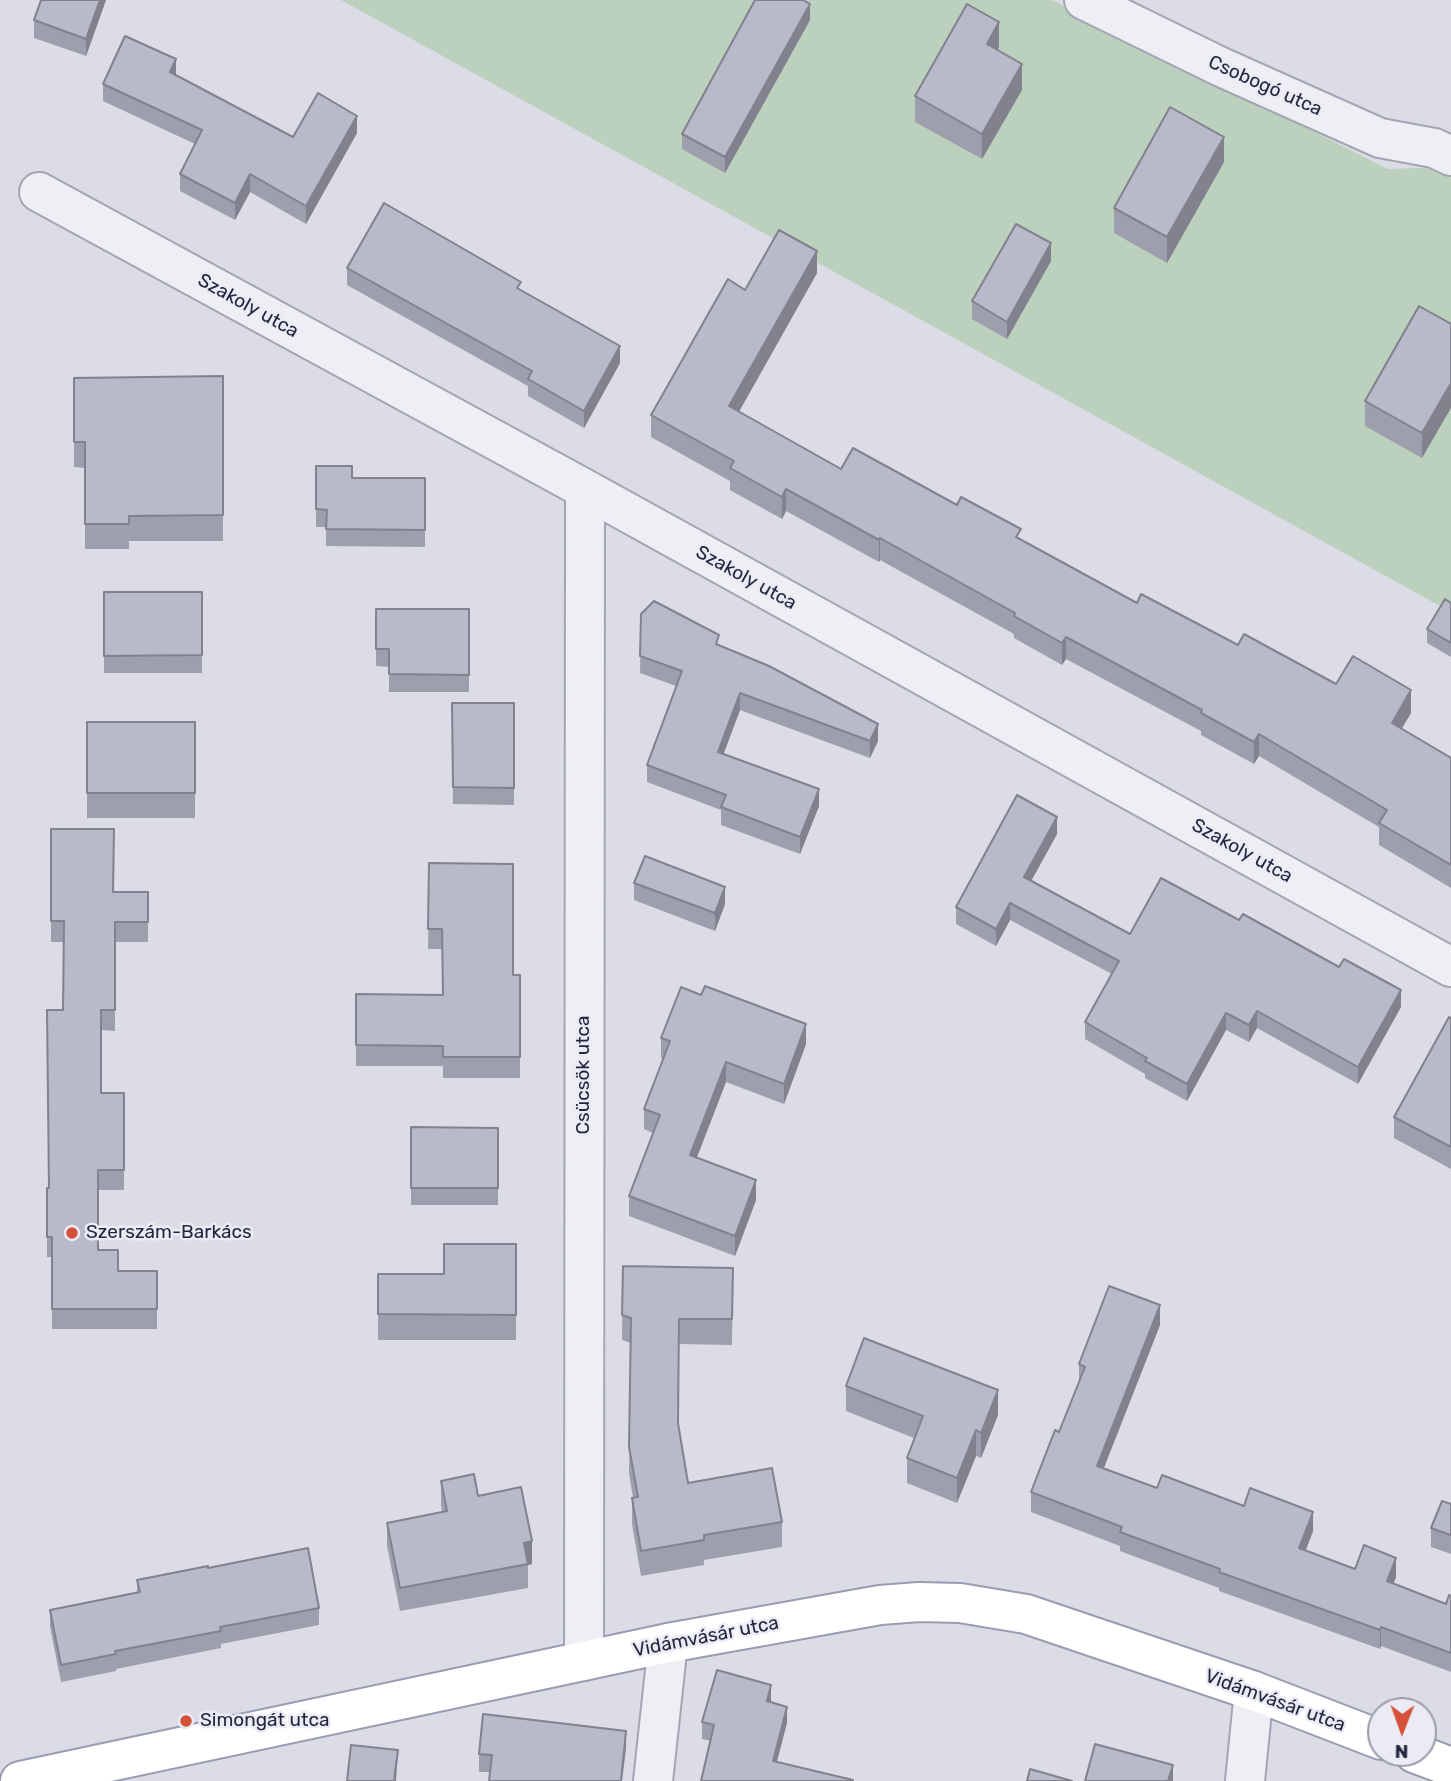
<!DOCTYPE html>
<meta charset="utf-8">
<style>
body{margin:0}
#map{position:relative;width:1451px;height:1781px;overflow:hidden;background:#dbdce6;font-family:Rubik,sans-serif}
canvas{display:block}
.north{position:absolute;left:1367px;top:1697px;width:70px;height:70px;box-sizing:border-box;background:#eaebf4;border:2px solid #9b9cab;border-radius:50%;rotate:181deg;font-size:19px;font-weight:700;line-height:28px;text-align:center;color:#24263d}
.north::after{content:'';display:block;margin:auto;width:24px;height:32px;background:#d45038;clip-path:polygon(50% 0,100% 100%,50% 72%,0 100%)}
</style>
<div id="map">
<canvas width="1451" height="1781"></canvas>
<div class="north">N</div>
</div>
<script>
const ctx = document.querySelector('canvas').getContext('2d');
ctx.lineJoin = 'round';
function fillPath(path, color) {
  ctx.fillStyle = color;
  ctx.fill(path, 'evenodd');
}
function poly(rows) {
  const path = new Path2D();
  for (const r of rows) {
    path.moveTo(r[0], r[1]);
    for (let i = 2; i < r.length; i += 2) path.lineTo(r[i], r[i + 1]);
  }
  return path;
}
function strokePath(path, color, width, dash) {
  ctx.strokeStyle = color;
  ctx.lineWidth = width;
  ctx.lineCap = dash ? 'butt' : 'round';
  ctx.setLineDash(dash || []);
  ctx.stroke(path);
}
function drawText(font, color, halo, rows, align = 'center') {
  ctx.font = font + ' Rubik,sans-serif';
  ctx.lineWidth = 5;
  ctx.setLineDash([]);
  ctx.textBaseline = 'middle';
  ctx.strokeStyle = halo;
  ctx.fillStyle = color;
  for (const [text, x, y, turn = 0] of rows) {
    ctx.save();
    ctx.translate(x, y);
    ctx.rotate((+turn || 0) * Math.PI / 180);
    ctx.textAlign = isNaN(turn) ? turn : align;
    if (halo) ctx.strokeText(text, 0, 0);
    ctx.fillText(text, 0, 0);
    ctx.restore();
  }
}
const green = poly([
 [341,0,1052,0,1388,169,1451,167,1451,612]
]);
const minor = poly([
 [1084,0,1221,67,1380,138,1434,148,1451,156],
 [39,192,585,489,1451,967],
 [584,1661,585,489],
 [653,1781,668,1643],
 [1245,1781,1254,1691]
]);
const major = poly([
 [1414,1753,1451,1767],
 [20,1781,668,1643,880,1605,919,1602,960,1603,1026,1614,1254,1691,1381,1740]
]);
const wall = poly([
 [106,0,86,56,34,38,34,20],
 [809,4,810,20,725,173,682,149,682,134],
 [999,47,997,50,1022,90,982,159,915,122,915,96],
 [176,75,293,137,357,133,306,224,250,192,235,220,180,191,180,174,195,144,103,101,103,84],
 [1224,162,1167,263,1114,233,1114,208],
 [1051,261,1007,339,972,319,972,301],
 [347,268,521,290,620,363,584,428,528,396,528,386,347,285],
 [817,273,739,412,841,469,1021,540,1137,603,1238,645,1411,713,1401,729,1451,758,1451,888,1379,845,1379,827,1259,756,1254,764,1201,735,1201,731,1066,659,1062,665,1014,638,1014,634,880,560,879,562,786,511,782,519,730,490,730,481,651,437,651,415,745,290],
 [1451,324,1422,458,1365,426,1365,401],
 [223,376,223,541,129,541,129,549,85,549,85,468,74,467,74,378],
 [316,466,352,478,425,478,425,547,326,546,326,527,316,527],
 [104,592,202,592,202,673,104,673],
 [1451,603,1451,657,1427,643,1427,629],
 [376,609,469,609,469,692,389,692,389,667,376,666],
 [641,614,719,645,878,741,870,758,740,710,723,754,819,806,800,854,721,825,721,810,647,782,647,765,676,686,640,673],
 [452,703,514,703,514,805,453,804],
 [87,722,195,722,195,818,87,818],
 [51,829,114,892,148,892,148,942,115,942,115,1031,101,1030,101,1093,124,1093,124,1190,98,1190,98,1250,118,1271,157,1271,157,1329,52,1329,52,1257,47,1257,47,1188,49,1188,63,1010,64,942,51,942],
 [1057,834,1031,881,1130,934,1239,920,1401,1007,1358,1084,1257,1028,1249,1042,1226,1030,1187,1101,1145,1078,1145,1074,1085,1039,1085,1022,1112,974,1010,920,996,946,956,924,956,907],
 [429,863,513,975,520,975,520,1078,443,1078,443,1066,356,1066,356,994,442,995,442,949,428,949],
 [634,883,725,904,715,931,634,900],
 [1451,1018,1451,1169,1394,1138,1394,1117],
 [661,1038,806,1044,784,1104,726,1082,697,1157,756,1200,735,1256,629,1216,629,1196,653,1133,644,1129,644,1109,664,1058,661,1058],
 [411,1127,498,1128,498,1205,411,1205],
 [516,1244,516,1340,378,1340,378,1274,444,1274],
 [623,1266,733,1268,732,1345,679,1344,678,1425,688,1483,782,1522,782,1547,704,1560,704,1565,641,1576,632,1524,632,1498,633,1498,629,1473,631,1343,622,1340],
 [1160,1325,1104,1468,1157,1488,1313,1531,1306,1550,1355,1569,1396,1577,1393,1584,1446,1604,1451,1596,1451,1672,1381,1646,1380,1649,1219,1591,1219,1588,1120,1551,1120,1546,1031,1512,1031,1492,1059,1432,1079,1382,1079,1364],
 [846,1386,998,1415,981,1458,976,1456,957,1503,907,1483,907,1458,914,1438,846,1411],
 [441,1481,478,1496,532,1564,528,1565,528,1588,400,1611,387,1546,387,1523,442,1512,441,1504],
 [1451,1504,1451,1554,1431,1547,1431,1528],
 [137,1580,319,1608,319,1625,221,1644,221,1648,116,1669,116,1671,61,1682,50,1627,50,1610,137,1592],
 [771,1702,787,1723,701,1781,711,1741,702,1739,702,1722],
 [626,1748,490,1772,479,1772,479,1754]
]);
const shadedWall = poly([
 [100,0,106,0,86,56,86,39],
 [810,4,810,20,725,173,725,157],
 [999,22,999,47,987,69,987,44],
 [176,59,176,77,170,72],
 [1022,64,1022,90,982,159,982,134],
 [357,116,357,133,306,224,306,206],
 [1224,137,1224,162,1167,263,1167,237],
 [250,174,250,192,235,220,235,203],
 [1051,243,1051,261,1007,339,1007,322],
 [817,251,817,273,729,429,729,406],
 [620,346,620,363,584,428,584,411],
 [1451,383,1451,408,1422,458,1422,433],
 [786,489,786,511,782,519,782,497],
 [880,538,880,560,879,562,879,540],
 [1066,637,1066,659,1062,665,1062,643],
 [1411,690,1411,713,1392,745,1392,723],
 [740,693,740,710,718,769,718,752],
 [878,724,878,741,870,758,870,741],
 [1259,734,1259,756,1254,764,1254,742],
 [819,789,819,806,800,854,800,837],
 [1057,817,1057,834,1024,894,1024,877],
 [725,887,725,904,715,931,715,913],
 [1010,903,1010,920,996,946,996,929],
 [1401,990,1401,1007,1358,1084,1358,1067],
 [1257,1011,1257,1028,1249,1042,1249,1025],
 [1226,1013,1226,1030,1187,1101,1187,1084],
 [806,1024,806,1044,784,1104,784,1084],
 [726,1062,726,1082,690,1175,690,1155],
 [756,1180,756,1200,735,1256,735,1236],
 [1160,1305,1160,1325,1097,1485,1097,1466],
 [998,1390,998,1415,981,1458,981,1433],
 [976,1430,976,1456,957,1503,957,1478],
 [1313,1512,1313,1531,1299,1567,1299,1548],
 [532,1541,532,1564,528,1565,524,1543],
 [1396,1558,1396,1577,1387,1601,1387,1581],
 [1381,1627,1381,1646,1380,1649,1380,1630],
 [771,1685,771,1702,767,1718,767,1701],
 [787,1707,787,1723,773,1777,773,1761],
 [626,1731,626,1748,622,1781,621,1781],
 [398,1750,396,1781,394,1781],
 [1173,1765,1173,1781,1168,1781]
]);
const building = poly([
 [41,0,100,0,86,39,34,20,41,0],
 [755,0,803,0,810,4,725,157,682,134,755,0],
 [967,4,999,22,987,44,1022,64,982,134,915,96,967,4],
 [125,36,176,59,170,72,293,137,318,93,357,116,306,206,250,174,235,203,180,174,202,130,103,84,125,36],
 [1170,107,1224,137,1167,237,1114,208,1170,107],
 [384,203,521,282,517,288,620,346,584,411,528,379,532,371,347,268,384,203],
 [1016,224,1051,243,1007,322,972,301,1016,224],
 [779,230,817,251,729,406,841,469,853,448,957,505,961,497,1021,529,1016,537,1137,603,1141,594,1238,645,1244,634,1336,684,1353,656,1411,690,1392,723,1451,758,1451,865,1379,823,1387,810,1259,734,1254,742,1201,713,1202,710,1066,637,1062,643,1014,616,1015,613,880,538,879,540,786,489,782,497,730,468,734,461,651,415,728,279,745,290,779,230],
 [1419,306,1451,324,1451,383,1422,433,1365,401,1419,306],
 [223,376,223,515,129,516,129,524,85,524,85,442,74,442,74,378,223,376],
 [316,466,352,466,352,478,425,478,425,530,326,529,327,510,316,509,316,466],
 [104,592,202,592,202,655,104,656,104,592],
 [1445,599,1451,603,1451,643,1427,629,1445,599],
 [654,601,719,635,716,644,769,666,878,724,870,741,740,693,718,752,819,789,800,837,721,807,726,795,647,765,682,671,640,656,641,614,654,601],
 [376,609,469,609,469,675,389,674,389,649,376,649,376,609],
 [452,703,514,703,514,788,453,787,452,703],
 [87,722,195,722,195,793,87,793,87,722],
 [1017,795,1057,817,1024,877,1130,934,1161,878,1239,920,1243,914,1339,967,1344,959,1401,990,1358,1067,1257,1011,1249,1025,1226,1013,1187,1084,1145,1061,1147,1058,1085,1022,1119,961,1010,903,996,929,956,907,1017,795],
 [51,829,114,829,113,892,148,892,148,922,115,922,115,1010,101,1010,101,1093,124,1093,124,1170,98,1170,98,1250,118,1250,118,1271,157,1271,157,1309,52,1309,52,1237,47,1237,47,1188,49,1188,47,1010,63,1010,64,921,51,921,51,829],
 [645,856,725,887,715,913,634,883,645,856],
 [429,863,513,864,513,975,520,975,520,1057,443,1057,443,1046,356,1045,356,994,443,995,442,929,428,929,429,863],
 [705,986,806,1024,784,1084,726,1062,690,1155,756,1180,735,1236,629,1196,660,1115,644,1109,670,1041,661,1038,681,987,701,995,705,986],
 [1449,1017,1451,1018,1451,1147,1394,1117,1449,1017],
 [411,1127,498,1128,498,1188,411,1188,411,1127],
 [444,1244,516,1244,516,1315,378,1314,378,1274,444,1274,444,1244],
 [623,1266,733,1268,732,1319,679,1319,678,1423,688,1483,772,1468,782,1522,704,1535,704,1540,641,1551,632,1498,638,1497,629,1447,631,1318,622,1315,623,1266],
 [1109,1286,1160,1305,1097,1466,1157,1488,1162,1475,1244,1506,1250,1488,1313,1512,1299,1548,1355,1569,1364,1545,1396,1558,1387,1581,1446,1604,1449,1595,1451,1596,1451,1653,1381,1627,1380,1630,1219,1572,1220,1569,1120,1532,1122,1527,1031,1492,1055,1430,1059,1432,1085,1367,1079,1364,1109,1286],
 [864,1338,998,1390,981,1433,976,1430,957,1478,907,1458,923,1416,846,1386,864,1338],
 [474,1474,478,1496,521,1487,532,1541,524,1543,528,1564,400,1588,387,1523,447,1511,441,1481,474,1474],
 [1442,1501,1451,1504,1451,1535,1431,1528,1442,1501],
 [308,1548,319,1608,220,1627,221,1631,115,1651,116,1654,61,1665,50,1610,140,1592,137,1580,208,1566,208,1568,308,1548],
 [717,1670,771,1685,767,1701,787,1707,773,1761,853,1780,853,1781,701,1781,714,1725,702,1722,717,1670],
 [483,1714,626,1731,621,1781,489,1781,492,1755,479,1754,483,1714],
 [1095,1744,1173,1765,1168,1781,1085,1781,1095,1744],
 [351,1745,398,1750,394,1781,347,1781,351,1745],
 [1030,1769,1072,1781,1027,1781,1030,1769]
]);
const markers = [
 [72,1233,7,"#d45038"],
 [186,1721,7,"#d45038"]
];
const streetNames = [
 ["Csobogó utca",1265,86,24],
 ["Szakoly utca",248,306,29],
 ["Szakoly utca",746,578,29],
 ["Szakoly utca",1242,851,29],
 ["Csücsök utca",584,1075,-90],
 ["Vidámvásár utca",706,1637,-11],
 ["Vidámvásár utca",1275,1701,20]
];
const poiNames = [
 ["Szerszám-Barkács",86,1233],
 ["Simongát utca",200,1721]
];
fillPath(green, '#bcd1bd');
strokePath(minor, '#a4a5b3', 42);
strokePath(major, '#9a9cb2', 42);
strokePath(minor, '#eeeef5', 38);
strokePath(major, '#fff', 38);
fillPath(wall, '#9e9fad');
fillPath(shadedWall, '#81828d');
fillPath(building, '#b8b9c9');
strokePath(building, '#81828d', 2);
for (const [x, y, r, color] of markers) {
  const dot = new Path2D();
  dot.arc(x, y, r, 0, 2 * Math.PI);
  ctx.fillStyle = color;
  ctx.fill(dot);
  strokePath(dot, '#eaebf4', 2.5);
}
drawText('19px', '#24263d', '#eaebf4', streetNames);
drawText('19px', '#24263d', '#eaebf4', poiNames, 'left');
</script>
